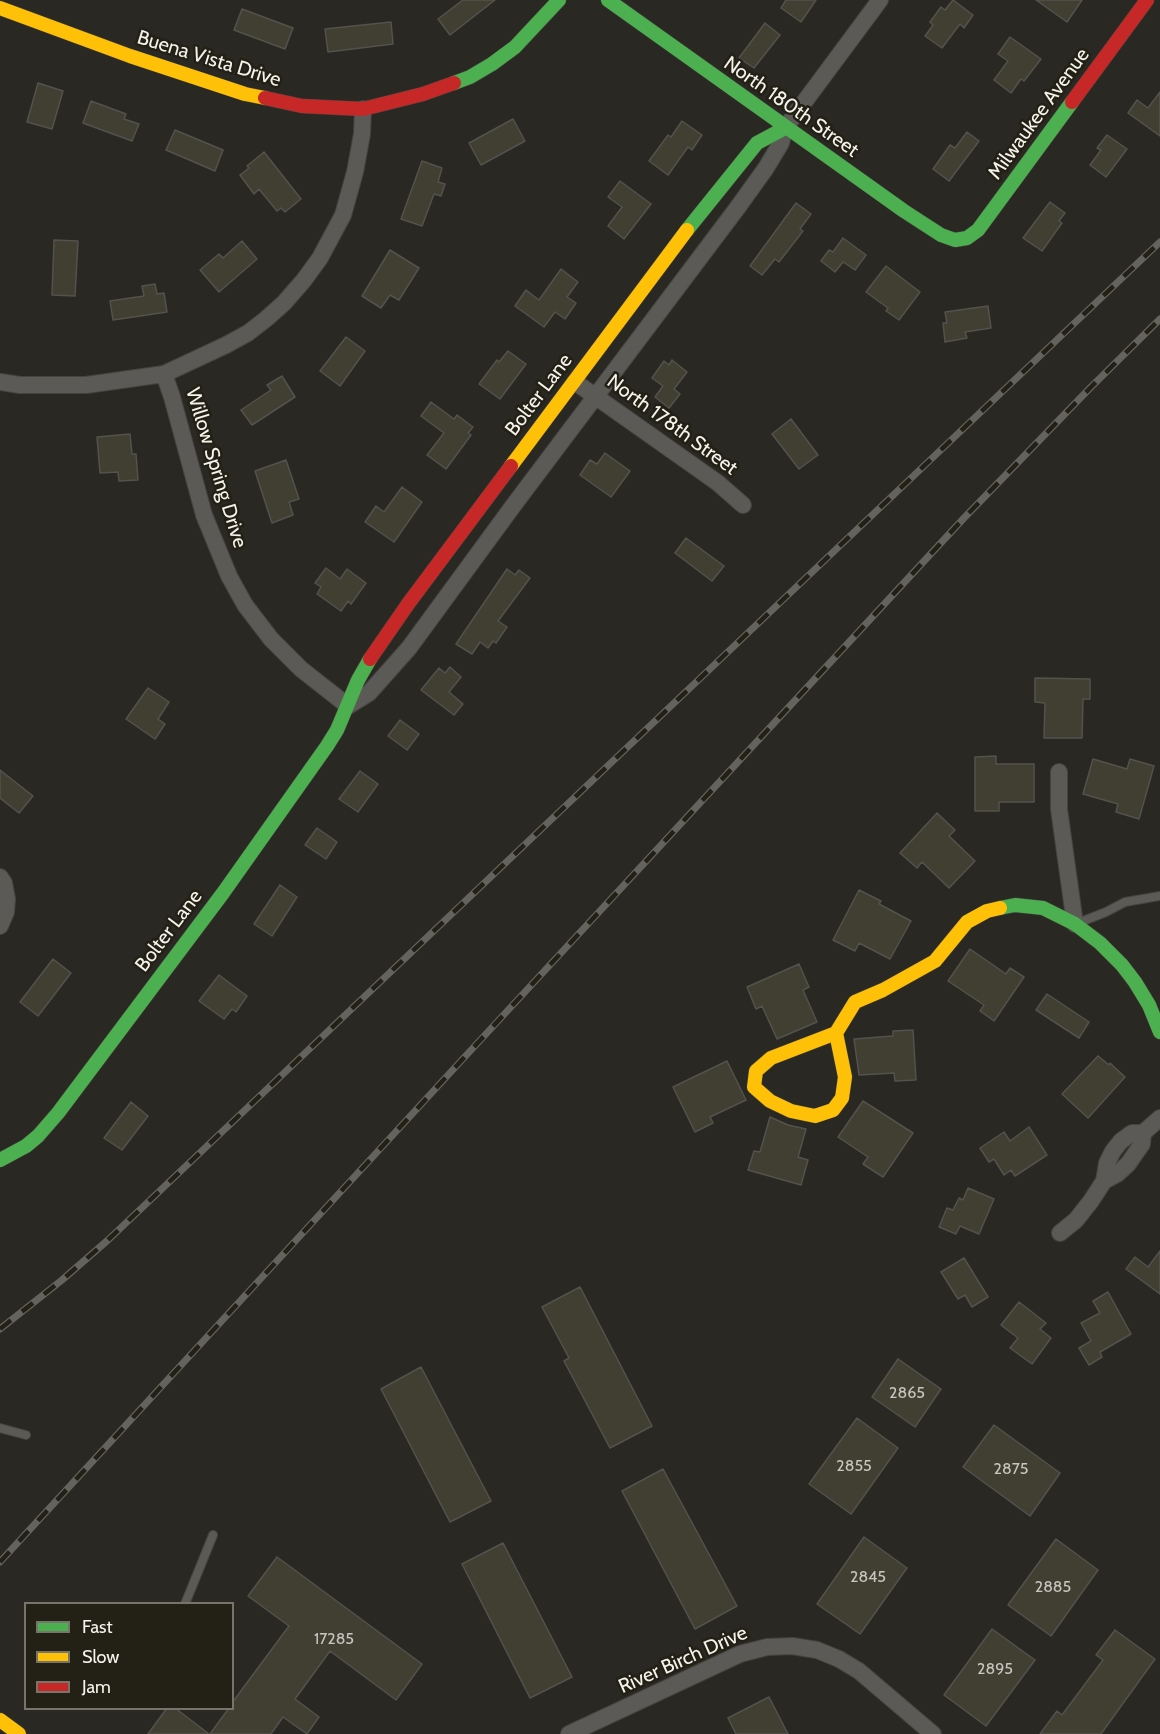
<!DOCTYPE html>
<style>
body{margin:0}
#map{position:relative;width:1160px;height:1734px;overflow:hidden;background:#2a2822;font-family:Cabin,sans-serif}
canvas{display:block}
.legend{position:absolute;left:24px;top:1602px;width:210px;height:108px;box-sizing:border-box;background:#232015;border:2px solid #77746b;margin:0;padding:8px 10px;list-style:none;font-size:18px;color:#f6f3ec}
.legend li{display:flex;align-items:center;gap:12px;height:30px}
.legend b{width:30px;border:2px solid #77746b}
</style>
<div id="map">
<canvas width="1160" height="1734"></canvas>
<ul class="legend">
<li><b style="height:8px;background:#4caf50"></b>Fast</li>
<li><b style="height:8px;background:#ffc107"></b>Slow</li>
<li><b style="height:8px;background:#c62828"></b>Jam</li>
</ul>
</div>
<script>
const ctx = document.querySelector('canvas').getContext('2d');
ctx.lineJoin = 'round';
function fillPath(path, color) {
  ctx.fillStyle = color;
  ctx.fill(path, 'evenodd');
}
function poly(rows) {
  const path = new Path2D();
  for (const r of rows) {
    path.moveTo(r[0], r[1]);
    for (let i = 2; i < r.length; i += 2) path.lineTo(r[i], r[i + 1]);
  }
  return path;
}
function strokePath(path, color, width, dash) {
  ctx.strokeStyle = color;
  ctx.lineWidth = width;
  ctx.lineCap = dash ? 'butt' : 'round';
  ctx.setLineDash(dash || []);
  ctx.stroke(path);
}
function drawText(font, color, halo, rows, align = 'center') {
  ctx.font = font + ' Cabin,sans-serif';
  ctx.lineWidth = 5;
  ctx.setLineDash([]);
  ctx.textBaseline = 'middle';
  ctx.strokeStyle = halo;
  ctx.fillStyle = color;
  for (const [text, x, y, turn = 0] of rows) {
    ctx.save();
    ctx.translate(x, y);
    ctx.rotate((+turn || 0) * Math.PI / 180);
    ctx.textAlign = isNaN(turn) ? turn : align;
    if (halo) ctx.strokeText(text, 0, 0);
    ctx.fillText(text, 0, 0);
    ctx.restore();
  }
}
const building = poly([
 [463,0,495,0,450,35,438,19,463,0],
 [786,0,816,0,801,22,781,8,786,0],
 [953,0,973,15,964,28,960,24,942,48,925,36,933,25,930,22,941,7,945,10,953,0],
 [1036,0,1082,0,1067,22,1036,0],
 [242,9,293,28,285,49,234,30,242,9],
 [391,22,393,44,328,52,325,29,391,22],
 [765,23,780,35,754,68,739,58,765,23],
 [1010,37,1041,59,1024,81,1021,79,1011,93,994,80,1008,61,998,54,1010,37],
 [38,83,63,91,52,129,27,122,38,83],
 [1160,92,1160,136,1128,113,1137,100,1148,108,1160,92],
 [91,101,126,114,124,119,139,124,132,141,83,123,91,101],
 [513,119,525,141,481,165,469,143,513,119],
 [682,121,702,135,692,150,688,147,668,175,649,161,668,135,671,137,682,121],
 [175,130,223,150,215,171,166,150,175,130],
 [967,132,979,141,949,181,933,169,950,145,955,148,967,132],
 [1107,135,1127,149,1106,177,1090,165,1101,150,1097,148,1107,135],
 [264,152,301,199,285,212,281,208,277,211,259,189,254,194,240,175,249,168,247,166,264,152],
 [422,161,442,168,438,182,445,184,441,196,434,194,422,226,401,219,422,161],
 [620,181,651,204,624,239,608,226,622,207,608,197,620,181],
 [1050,202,1065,213,1059,221,1062,223,1042,251,1023,238,1050,202],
 [796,203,811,214,800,229,803,231,779,262,775,259,762,275,750,266,796,203],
 [843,238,866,255,855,270,843,262,835,272,821,261,829,250,833,252,843,238],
 [54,240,78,241,75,296,52,295,54,240],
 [242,241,257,259,219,292,200,270,219,254,223,258,242,241],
 [390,250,419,268,399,300,390,295,381,308,362,296,390,250],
 [886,266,920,292,899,320,886,311,888,308,866,292,886,266],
 [561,269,578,282,567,297,576,303,565,319,555,312,544,327,515,306,526,290,539,300,561,269],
 [155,284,157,294,164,293,167,312,113,320,110,301,144,296,142,286,155,284],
 [988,306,991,328,965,332,967,338,945,342,943,323,947,323,945,312,988,306],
 [346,337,365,351,340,386,320,371,346,337],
 [508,351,526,364,500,399,479,384,497,360,499,362,508,351],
 [672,360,687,372,674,389,680,394,669,408,655,397,663,386,652,378,664,361,669,365,672,360],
 [282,376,295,397,252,425,241,410,271,390,267,385,282,376],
 [431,402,454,419,457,415,473,427,468,433,471,435,446,469,427,455,444,433,421,416,431,402],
 [791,419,818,455,799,469,772,434,791,419],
 [130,434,132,454,136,454,138,480,119,481,118,472,100,473,97,437,130,434],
 [605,453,630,471,611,497,580,475,590,460,597,464,605,453],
 [286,460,299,499,289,502,293,515,272,523,255,471,286,460],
 [402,487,422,502,394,542,365,522,376,506,384,512,402,487],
 [686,538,724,566,712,581,675,553,686,538],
 [326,568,340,579,347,569,366,583,351,604,348,601,341,611,317,594,321,587,315,583,326,568],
 [507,569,515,575,519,570,530,578,498,621,507,627,496,643,493,641,488,648,480,642,472,654,456,644,507,569],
 [450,667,461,677,449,692,463,704,454,715,421,690,439,668,445,673,450,667],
 [1035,678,1090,679,1090,699,1083,699,1082,738,1044,738,1045,703,1035,702,1035,678],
 [148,688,169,702,158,719,165,724,155,739,126,719,148,688],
 [400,720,419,734,407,750,388,736,400,720],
 [996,756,996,764,1034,764,1034,802,999,802,999,811,975,811,975,757,996,756],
 [1093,759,1127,769,1130,759,1154,766,1139,819,1116,812,1118,804,1083,794,1093,759],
 [0,770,33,796,19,813,0,798,0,770],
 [360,771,378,784,358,812,339,799,360,771],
 [937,813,955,830,949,836,975,861,949,888,922,862,917,868,900,853,937,813],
 [317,828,337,842,326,859,305,845,317,828],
 [280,885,297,897,272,936,254,924,280,885],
 [859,890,881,901,879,904,911,921,890,959,859,943,855,951,833,940,859,890],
 [970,949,1006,974,1010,968,1024,977,994,1021,980,1011,984,1005,948,981,970,949],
 [53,959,71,973,38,1016,20,1002,53,959],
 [799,964,809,987,803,990,817,1022,777,1039,762,1006,756,1009,747,987,799,964],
 [219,975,247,996,236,1012,232,1009,224,1019,199,1001,219,975],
 [1047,994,1089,1022,1079,1038,1036,1010,1047,994],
 [913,1030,916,1080,895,1081,894,1073,859,1075,854,1039,893,1036,893,1031,913,1030],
 [1098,1056,1109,1065,1110,1063,1125,1077,1088,1118,1062,1094,1098,1056],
 [727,1061,746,1100,710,1117,713,1123,695,1132,673,1087,727,1061],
 [863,1101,913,1133,883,1177,863,1164,868,1157,838,1137,863,1101],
 [131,1102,148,1116,122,1150,104,1138,131,1102],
 [770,1117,788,1125,806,1129,798,1157,808,1160,801,1185,748,1170,754,1151,760,1152,770,1117],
 [1029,1127,1047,1155,1015,1176,1011,1170,1004,1175,994,1159,989,1162,980,1148,1004,1132,1010,1141,1029,1127],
 [968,1188,994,1199,979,1234,960,1226,956,1234,939,1227,947,1208,953,1210,959,1198,963,1200,968,1188],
 [1160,1251,1160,1294,1126,1269,1135,1257,1148,1267,1160,1251],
 [964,1258,988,1297,972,1307,965,1295,958,1299,941,1272,964,1258],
 [580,1287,652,1426,610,1448,564,1361,569,1358,542,1307,580,1287],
 [1108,1292,1131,1334,1100,1352,1102,1357,1089,1365,1079,1348,1091,1341,1081,1323,1100,1313,1093,1301,1108,1292],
 [1019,1302,1046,1323,1040,1329,1051,1338,1032,1364,1010,1348,1018,1338,1001,1325,1019,1302],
 [898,1359,941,1389,915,1427,872,1397,898,1359],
 [421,1367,491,1501,450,1522,381,1389,421,1367],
 [857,1418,898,1448,851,1514,809,1484,857,1418],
 [994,1425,1060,1473,1030,1516,963,1467,994,1425],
 [663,1469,737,1606,695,1629,622,1491,663,1469],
 [864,1537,907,1568,860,1634,817,1604,864,1537],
 [1056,1539,1098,1570,1051,1636,1008,1605,1056,1539],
 [503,1543,572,1677,530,1698,462,1564,503,1543],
 [277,1557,422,1664,396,1700,330,1651,295,1699,319,1717,307,1734,283,1717,271,1734,210,1734,229,1708,232,1708,232,1703,289,1626,248,1596,277,1557],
 [992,1629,1035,1660,986,1726,944,1695,992,1629],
 [1115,1630,1155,1659,1101,1734,1040,1734,1057,1711,1062,1715,1103,1660,1096,1655,1115,1630],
 [769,1697,788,1734,736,1734,728,1718,769,1697],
 [167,1708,175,1708,209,1734,148,1734,167,1708]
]);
const lane = poly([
 [1078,923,1106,912,1125,902,1160,896],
 [0,1428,26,1435],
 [185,1604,213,1535]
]);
const street = poly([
 [164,374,172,397,204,515,229,576,245,605,271,639,301,669,348,706,369,693,409,648,513,506,738,207,766,168,781,143,785,128,880,0],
 [0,382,20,385,86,385,164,374,226,345,248,333,266,319,284,303,304,280,320,258,343,215,355,172,362,134,363,109],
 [575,382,718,483,743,505],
 [1059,772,1059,809,1075,924],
 [0,877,4,883,7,899,6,912,0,926],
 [1104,1181,1117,1174,1128,1164,1142,1144,1143,1133,1160,1118],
 [1060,1233,1076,1220,1091,1201,1104,1181,1107,1163,1113,1151,1121,1141,1132,1133,1143,1133],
 [569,1734,740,1654,767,1647,792,1646,817,1650,839,1659,859,1671,933,1734]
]);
const fast = poly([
 [608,0,904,211,941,235,955,240,967,238,978,230,1072,102],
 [454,83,470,77,492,64,515,47,559,0],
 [687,230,757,143,785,128],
 [1000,908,1015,905,1043,908,1075,924,1100,943,1122,965,1135,982,1149,1005,1160,1032],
 [0,1160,26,1146,38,1136,58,1113,223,893,327,746,337,730,358,680,370,659]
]);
const slow = poly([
 [0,8,130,56,245,94,265,98],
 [511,466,687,230],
 [836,1033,771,1058,756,1071,754,1087,770,1101,791,1111,815,1116,833,1110,842,1098,845,1077,836,1033,855,1002,883,990,935,961,967,922,987,911,1000,908],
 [0,1720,19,1734]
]);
const jam = poly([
 [265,98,302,106,363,109,423,94,454,83],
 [1072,102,1147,0],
 [370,659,408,604,511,466]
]);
const rail = poly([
 [0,1329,62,1280,108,1240,1160,242],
 [0,1562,460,1062,964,518,1091,387,1160,319]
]);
const numberNames = [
 ["2865",907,1393],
 ["2855",854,1466],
 ["2875",1011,1469],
 ["2845",868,1577],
 ["2885",1053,1587],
 ["17285",334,1639],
 ["2895",995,1669]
];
const streetNames = [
 ["Buena Vista Drive",209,59,17],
 ["North 180th Street",791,107,35],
 ["Milwaukee Avenue",1039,114,-54],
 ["Bolter Lane",539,395,-53],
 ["North 178th Street",672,425,36],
 ["Willow Spring Drive",216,468,73],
 ["Bolter Lane",169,931,-53],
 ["River Birch Drive",683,1660,-24]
];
fillPath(building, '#403f32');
strokePath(building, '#53524c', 1.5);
strokePath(lane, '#46443f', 10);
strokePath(street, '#46443f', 18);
strokePath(fast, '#46443f', 15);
strokePath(slow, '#46443f', 15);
strokePath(jam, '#46443f', 15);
strokePath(lane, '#5b5a57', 8);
strokePath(street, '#5b5a57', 16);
strokePath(fast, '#4caf50', 14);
strokePath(slow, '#ffc107', 14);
strokePath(jam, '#c62828', 14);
strokePath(rail, '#65635e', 7);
strokePath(rail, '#232015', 4.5, [14]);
drawText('16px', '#c8c6be', null, numberNames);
drawText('20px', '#f6f3ec', '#232015', streetNames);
</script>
